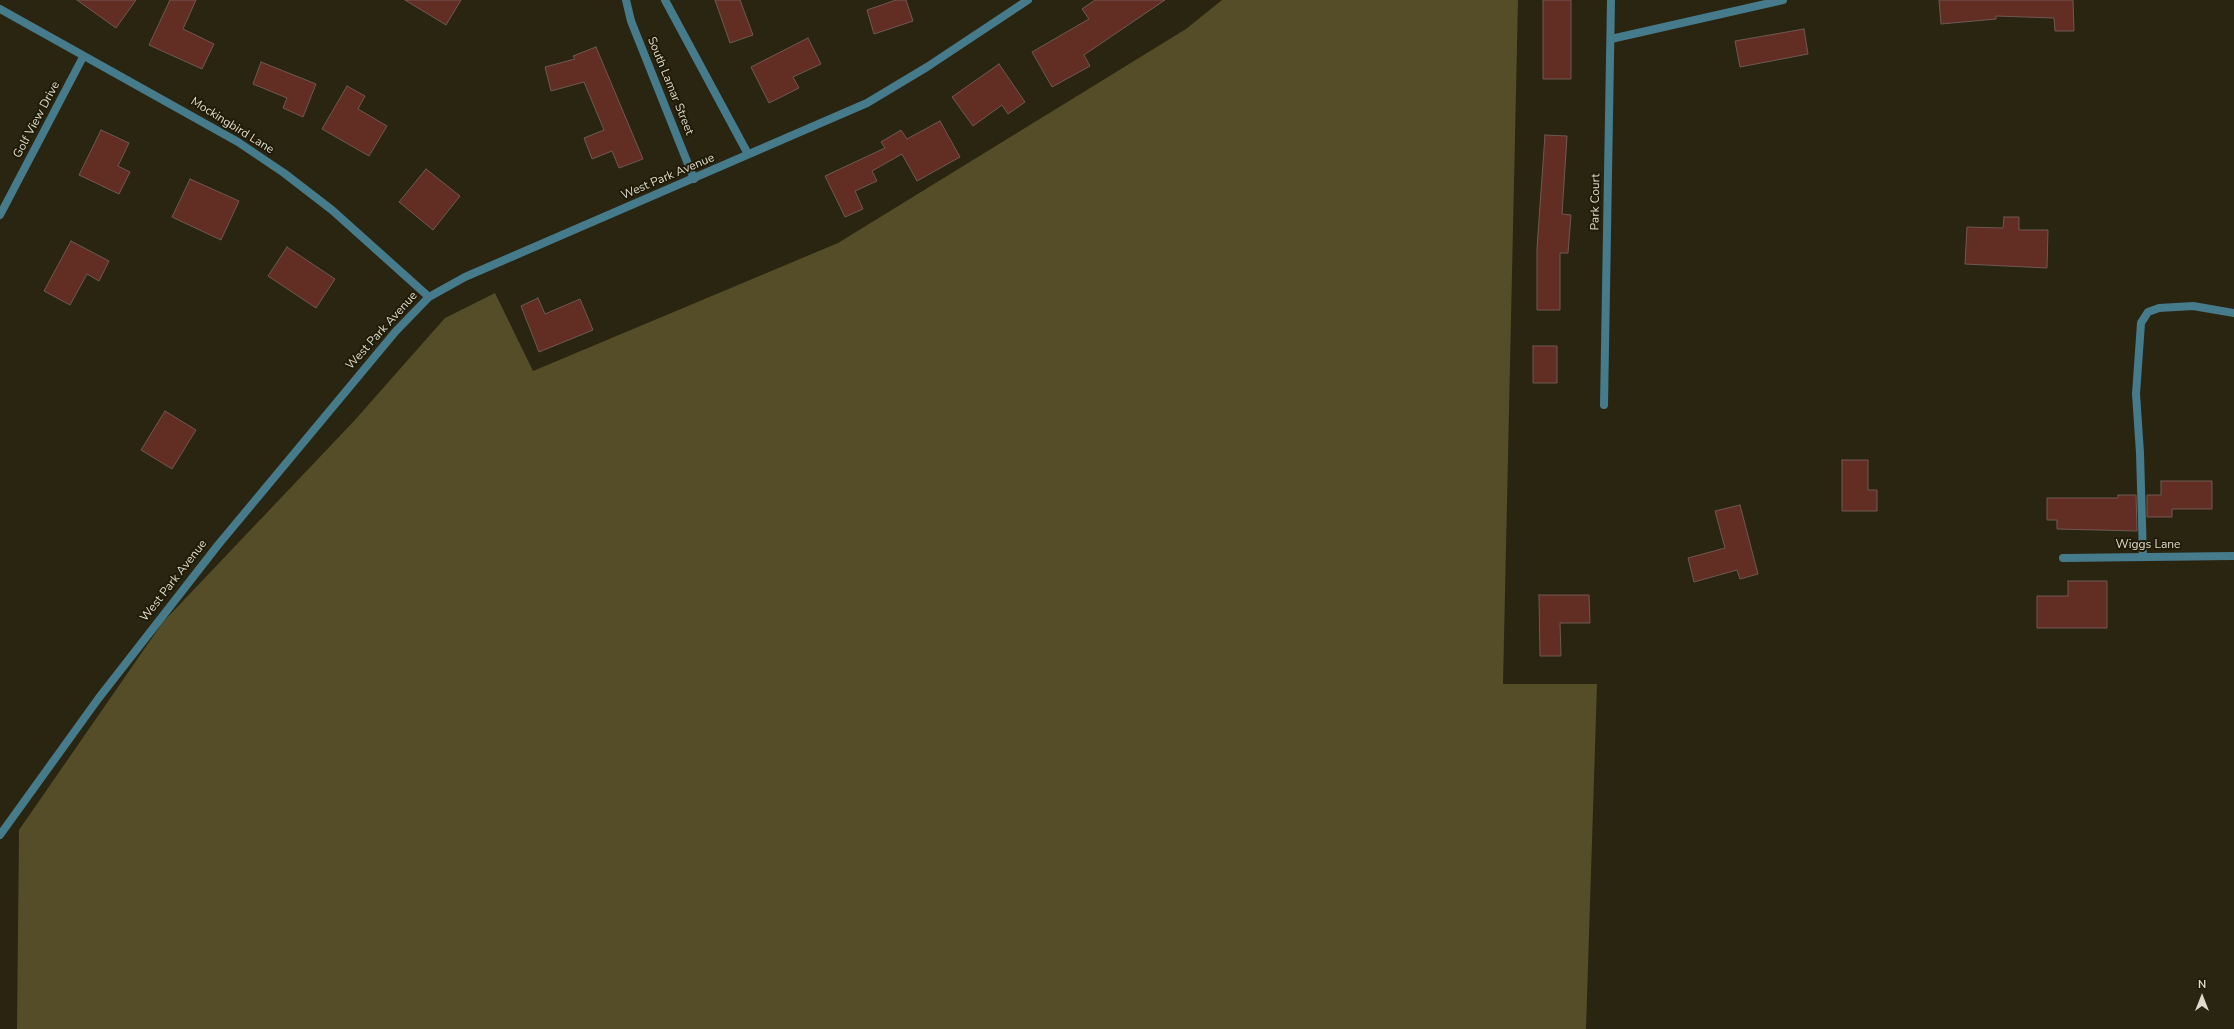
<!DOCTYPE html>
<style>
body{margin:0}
#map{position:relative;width:2234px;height:1029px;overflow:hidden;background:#2a2511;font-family:"Nunito Sans",sans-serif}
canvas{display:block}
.north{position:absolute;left:2182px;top:977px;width:40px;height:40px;-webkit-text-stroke:3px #201b07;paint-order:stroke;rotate:0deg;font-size:11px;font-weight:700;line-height:16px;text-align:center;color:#dedbce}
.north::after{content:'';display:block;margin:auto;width:14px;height:18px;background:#dedbce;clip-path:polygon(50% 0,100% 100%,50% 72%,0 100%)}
</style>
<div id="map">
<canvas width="2234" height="1029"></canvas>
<div class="north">N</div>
</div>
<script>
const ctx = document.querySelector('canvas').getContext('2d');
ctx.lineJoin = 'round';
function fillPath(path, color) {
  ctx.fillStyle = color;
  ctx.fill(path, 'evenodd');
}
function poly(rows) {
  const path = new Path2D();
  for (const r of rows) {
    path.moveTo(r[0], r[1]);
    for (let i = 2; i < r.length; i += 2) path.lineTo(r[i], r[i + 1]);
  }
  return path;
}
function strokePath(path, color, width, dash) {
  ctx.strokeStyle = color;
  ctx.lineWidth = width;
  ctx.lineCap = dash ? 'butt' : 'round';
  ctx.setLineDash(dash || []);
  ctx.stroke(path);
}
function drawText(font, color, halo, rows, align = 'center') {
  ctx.font = font + ' "Nunito Sans",sans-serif';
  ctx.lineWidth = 4;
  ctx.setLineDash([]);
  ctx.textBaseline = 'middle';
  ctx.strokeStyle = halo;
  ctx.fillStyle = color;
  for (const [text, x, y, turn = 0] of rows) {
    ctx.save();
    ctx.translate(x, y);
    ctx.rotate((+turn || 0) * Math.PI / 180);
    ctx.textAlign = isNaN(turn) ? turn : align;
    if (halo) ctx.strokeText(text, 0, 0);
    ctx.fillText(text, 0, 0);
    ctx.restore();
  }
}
const green = poly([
 [1222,0,1518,0,1503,684,1597,684,1586,1029,17,1029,19,830,163,622,354,421,445,318,495,293,533,371,838,243,1186,29]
]);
const building = poly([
 [77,0,136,0,116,28,77,0],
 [170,0,196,0,183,29,214,44,202,69,149,45,170,0],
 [405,0,461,0,446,25,405,0],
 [715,0,740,0,753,35,730,43,715,0],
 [896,0,906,0,913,21,874,34,867,10,896,0],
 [1095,0,1165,0,1084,55,1090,66,1052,87,1032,52,1089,19,1082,9,1095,0],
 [1543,0,1571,0,1571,79,1543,79,1543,0],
 [1939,0,2073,0,2074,31,2055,31,2054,18,1996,16,1996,19,1941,24,1939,0],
 [1804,29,1808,54,1740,67,1735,41,1804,29],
 [808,38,821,64,793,77,799,88,769,103,751,67,808,38],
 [596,47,643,159,619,168,612,151,592,159,584,138,604,130,584,82,551,91,545,67,575,59,573,56,596,47],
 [261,62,316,84,303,117,283,108,287,98,253,84,261,62],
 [999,64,1025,102,1008,114,1002,105,973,126,952,97,999,64],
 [347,86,365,96,358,109,387,126,369,156,322,129,347,86],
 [940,121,960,157,917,181,902,154,872,171,877,181,855,191,863,209,845,217,825,176,885,148,881,142,901,130,907,139,940,121],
 [101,130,129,143,118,166,130,172,119,194,79,175,101,130],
 [1545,135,1567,136,1562,214,1571,215,1568,253,1560,253,1560,310,1537,310,1537,248,1545,135],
 [426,169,460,196,433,230,399,202,426,169],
 [190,179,239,201,221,240,172,217,190,179],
 [2004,217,2019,217,2019,230,2048,230,2047,268,1965,264,1967,227,2003,228,2004,217],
 [71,241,109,261,99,281,87,274,70,305,44,291,71,241],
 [287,247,335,279,316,308,268,276,287,247],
 [538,298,545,314,580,299,593,330,539,352,521,306,538,298],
 [1533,346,1557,346,1557,383,1533,383,1533,346],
 [165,411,196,430,172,469,141,450,165,411],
 [1842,460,1868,460,1868,490,1877,490,1877,511,1842,511,1842,460],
 [2161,481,2212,481,2212,509,2172,509,2172,517,2147,517,2147,495,2161,495,2161,481],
 [2118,495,2136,495,2137,531,2057,529,2057,520,2047,520,2047,498,2118,498,2118,495],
 [1740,505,1758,574,1740,579,1737,570,1694,582,1688,558,1725,548,1715,511,1740,505],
 [2068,581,2107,581,2107,628,2037,628,2037,596,2068,596,2068,581],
 [1539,595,1589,595,1590,623,1560,623,1561,656,1540,656,1539,595]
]);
const service = poly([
 [2143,557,2140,453,2136,394,2141,323,2148,312,2159,308,2193,306,2234,313]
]);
const minor = poly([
 [626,0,631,21,694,179],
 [665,0,748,154],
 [1611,39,1783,0],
 [0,215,83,57],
 [1604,405,1611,0],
 [2063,558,2234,556]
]);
const tertiary = poly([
 [0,9,238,142,284,173,332,210,429,297],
 [0,835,98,699,218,545,396,331,429,297,465,277,867,103,927,67,1028,0]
]);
const streetNames = [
 ["South Lamar Street",670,86,68],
 ["Golf View Drive",37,120,-62],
 ["Mockingbird Lane",232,126,32],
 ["West Park Avenue",668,177,-23],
 ["Park Court",1596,202,-89],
 ["West Park Avenue",382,331,-48],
 ["Wiggs Lane",2148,545],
 ["West Park Avenue",174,581,-52]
];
fillPath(green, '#554c28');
fillPath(building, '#622e24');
strokePath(building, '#705852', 1);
strokePath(service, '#467b8c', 8);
strokePath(minor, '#467b8c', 8);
strokePath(tertiary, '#467b8c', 8);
drawText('12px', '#dedbce', '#201b07', streetNames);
</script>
